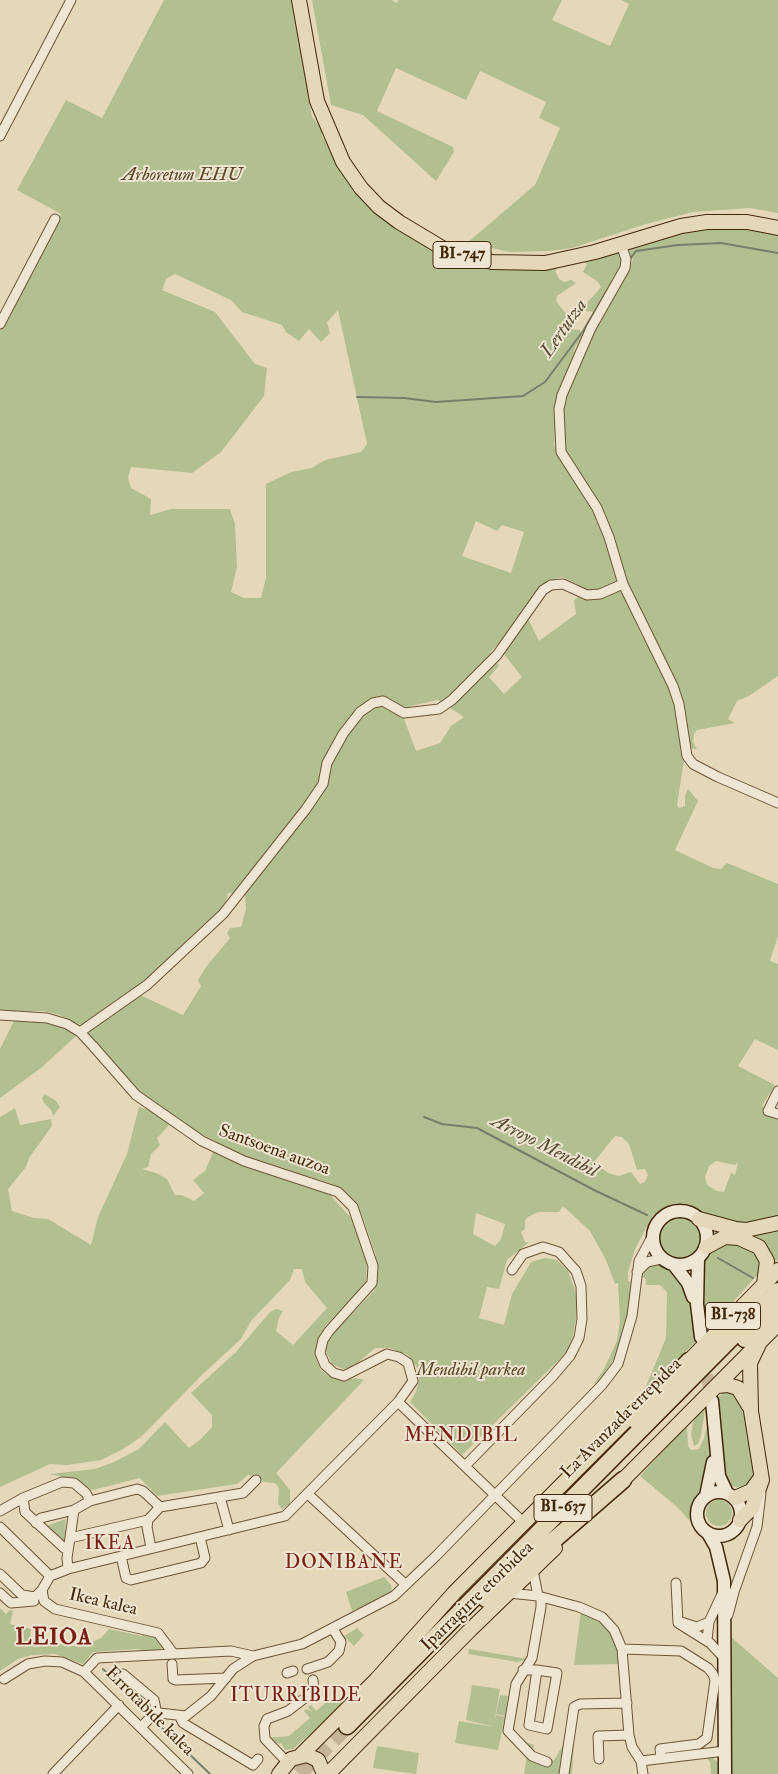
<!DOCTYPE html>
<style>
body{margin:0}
canvas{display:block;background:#e5d8b9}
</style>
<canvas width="778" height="1774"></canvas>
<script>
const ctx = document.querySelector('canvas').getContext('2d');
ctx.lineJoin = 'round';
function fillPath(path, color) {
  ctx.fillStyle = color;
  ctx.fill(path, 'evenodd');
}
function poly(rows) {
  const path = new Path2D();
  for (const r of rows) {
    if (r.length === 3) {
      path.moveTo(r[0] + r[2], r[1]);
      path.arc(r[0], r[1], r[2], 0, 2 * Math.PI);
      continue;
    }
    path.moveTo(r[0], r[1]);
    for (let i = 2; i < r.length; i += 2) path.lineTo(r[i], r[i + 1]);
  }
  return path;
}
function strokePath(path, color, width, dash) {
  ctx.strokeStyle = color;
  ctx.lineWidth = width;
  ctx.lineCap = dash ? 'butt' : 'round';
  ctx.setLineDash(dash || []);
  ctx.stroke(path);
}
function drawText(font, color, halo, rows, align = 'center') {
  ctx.font = font + ' "IM FELL Double Pica",serif';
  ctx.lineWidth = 4;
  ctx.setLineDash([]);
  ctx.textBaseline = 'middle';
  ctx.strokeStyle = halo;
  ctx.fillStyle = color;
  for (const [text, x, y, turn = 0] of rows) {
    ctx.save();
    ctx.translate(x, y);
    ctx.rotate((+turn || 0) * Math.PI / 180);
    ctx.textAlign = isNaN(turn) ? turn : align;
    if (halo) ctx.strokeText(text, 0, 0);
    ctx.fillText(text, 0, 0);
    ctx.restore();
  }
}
const green = poly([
 [164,0,291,0,312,117,321,127,322,136,336,160,426,245,559,267,555,271,559,279,564,282,571,280,576,283,557,296,556,301,567,315,571,329,580,330,582,338,575,347,574,359,559,388,554,410,556,414,554,445,560,459,594,511,605,536,618,581,641,635,649,646,676,703,684,760,677,805,679,808,685,806,685,796,688,789,698,801,675,850,713,868,721,869,727,863,778,884,778,936,770,961,778,964,778,1050,755,1039,738,1066,775,1085,762,1106,769,1113,778,1117,778,1216,751,1223,738,1223,710,1218,693,1207,674,1204,653,1215,635,1249,628,1272,628,1281,631,1282,626,1331,619,1351,597,1385,594,1383,603,1371,617,1341,620,1320,618,1283,615,1284,606,1260,590,1231,563,1206,559,1212,538,1212,528,1217,525,1220,525,1229,521,1232,525,1242,529,1242,507,1260,499,1289,487,1287,479,1318,504,1325,512,1294,531,1262,545,1258,557,1260,568,1271,574,1287,578,1305,573,1336,566,1353,462,1455,410,1402,416,1391,419,1381,418,1369,408,1355,390,1348,375,1348,353,1367,343,1369,332,1364,327,1354,324,1343,374,1291,377,1282,376,1255,362,1215,350,1197,339,1187,329,1183,246,1157,192,1129,185,1122,146,1098,86,1032,140,995,183,1015,201,986,198,980,206,967,230,938,227,933,230,928,241,927,246,909,245,894,228,893,226,901,211,922,143,983,83,1025,76,1024,60,1015,43,1011,7,1012,0,1010,0,330,61,214,17,190,66,100,102,118],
 [175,274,231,300,242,312,282,325,286,332,299,341,309,329,321,342,330,333,327,322,338,310,367,444,361,452,325,460,312,468,291,472,266,484,266,578,261,598,244,598,231,592,237,567,236,546,235,524,230,509,171,509,150,515,151,499,131,488,128,478,131,467,192,473,221,452,264,396,267,368,255,364,215,312,162,290,166,279],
 [476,521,497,531,502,525,524,532,511,573,462,556],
 [562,577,579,585,585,599,578,597,574,600,576,614,539,641,524,610,539,589,550,580],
 [497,645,522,677,504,694,489,677,499,666,490,652],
 [438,700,464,717,451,726,440,743,416,751,404,719,410,706],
 [615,1136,622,1137,629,1144,637,1170,645,1169,648,1175,645,1182,640,1184,631,1172,619,1176,608,1173,594,1162],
 [716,1161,735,1165,738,1162,735,1175,731,1173,724,1192,717,1191,707,1185,705,1177,709,1166],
 [476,1213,505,1224,501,1239,495,1246,473,1234],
 [312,0,392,0,396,3,399,0,562,0,552,20,610,46,629,4,621,0,778,0,778,213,750,208,693,212,646,224,572,248,549,251,510,252,467,243,535,185,560,128,539,118,546,102,480,71,466,100,396,68,377,111,453,147,454,152,436,181,363,115,331,105],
 [722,226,778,232,778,676,749,696,737,701,728,719,735,723,697,730,694,734,693,742,697,749,689,748,686,722,626,585,610,533,563,450,563,405,594,333,633,260,629,252,633,246,639,247,649,238],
 [618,249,621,257,621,265,606,299,596,312,586,311,586,304,601,287,597,281,583,272,587,264,581,260],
 [40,1020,69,1029,77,1035,41,1068,0,1098,0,1049,14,1021],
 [45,1094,56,1101,60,1107,53,1116,51,1110,44,1103,42,1098],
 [139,1107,149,1110,170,1124,157,1138,160,1145,151,1154,148,1167,142,1169,156,1173,167,1179,175,1195,182,1195,194,1201,204,1193,193,1180,205,1171,213,1152,268,1171,330,1195,354,1221,364,1249,367,1265,366,1282,353,1298,325,1326,316,1347,316,1358,321,1370,326,1374,340,1380,356,1378,364,1380,276,1473,290,1490,290,1504,282,1509,278,1504,279,1488,275,1483,263,1482,257,1477,248,1475,237,1484,157,1496,140,1478,93,1490,72,1479,50,1474,95,1469,114,1462,139,1449,165,1422,189,1448,202,1438,212,1427,212,1415,191,1393,236,1352,270,1312,276,1309,283,1311,279,1318,276,1331,293,1345,327,1308,305,1282,302,1269,294,1269,290,1280,251,1321,241,1339,204,1373,141,1437,123,1449,101,1460,67,1465,50,1464,0,1487,0,1117,15,1108,20,1125,51,1119,52,1126,29,1158,26,1167,8,1189,12,1211,34,1218,48,1219,91,1245,98,1217,127,1154],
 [681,1237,22],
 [778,1227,778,1260,770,1268,766,1250,714,1240,713,1228],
 [730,1242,755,1250,760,1262,760,1272,705,1333,700,1288,701,1273,705,1260,713,1250],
 [656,1264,664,1266,675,1273,687,1291,693,1308,696,1342,644,1391,666,1338,667,1292,660,1285,646,1285,646,1279,641,1276,649,1266],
 [722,1389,731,1390,745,1409,754,1473,752,1481,740,1488,728,1485,722,1464,718,1397,722,1394],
 [705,1409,701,1436,698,1444,694,1446,691,1434,693,1423,695,1418],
 [708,1422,710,1456,703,1485,691,1505,690,1521,676,1506,640,1476,687,1426,688,1446,691,1450,699,1449,704,1438],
 [719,1513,13],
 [66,1519,64,1543,46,1526],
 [384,1577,391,1585,392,1591,390,1595,352,1611,346,1592],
 [0,1608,6,1614,10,1610,13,1611,10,1624,31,1629,30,1639,80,1647,101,1638,109,1629,142,1636,145,1633,154,1635,162,1642,163,1647,158,1652,137,1649,93,1652,83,1664,55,1654,32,1655,18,1659,0,1671],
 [581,1611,601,1619,612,1632,620,1650,620,1664,574,1665],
 [357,1628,364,1635,354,1646,347,1639,345,1641,344,1636],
 [731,1637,778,1678,778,1774,732,1774],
 [469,1649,528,1659,518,1662,468,1654],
 [472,1685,500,1689,495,1718,496,1715,505,1717,498,1750,455,1743,459,1721,495,1727,466,1720],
 [500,1695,508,1696,505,1716,496,1714],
 [330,1699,345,1703,293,1749,285,1750,281,1743,279,1744,267,1738,289,1736,310,1718,304,1711,307,1709,313,1713,308,1707,311,1705,316,1711],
 [575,1725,572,1774,524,1774,527,1755,522,1741,534,1745,532,1757,544,1762,554,1760],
 [377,1746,419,1753,416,1774,373,1768],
 [706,1757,713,1758,718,1763,720,1774,711,1774,710,1762]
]);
const stream = poly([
 [630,259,636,251,678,245,721,243,778,253],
 [357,397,404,398,436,402,523,396,545,382,583,331,608,289],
 [424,1117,442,1124,477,1128,594,1190,647,1215],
 [718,1258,753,1278],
 [103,1669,144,1710],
 [160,1726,210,1774]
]);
const secondaryTunnel = poly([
 [704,1357,711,1399]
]);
const highwayTunnel = poly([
 [299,1774,347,1726]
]);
const street = poly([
 [0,136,71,0],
 [621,244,626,259,625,268,591,328,562,395,559,409,561,452,597,508,609,537,623,584,673,686,679,704,687,756,693,764,718,777,778,803],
 [0,324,55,219],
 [0,1015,47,1018,67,1024,80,1032,93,1046,136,1095,202,1141,244,1161,338,1192,353,1207,373,1266,372,1283,329,1331,323,1340,320,1353,325,1365,334,1373,344,1376,387,1354,399,1357,408,1363,413,1381,398,1402,285,1516,68,1569,50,1576],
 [80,1032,147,985,223,914,306,809,323,784,327,763,343,734,360,712,373,703,383,701,404,713,439,709,452,700,497,655,543,590,551,585,563,584,587,595,600,594,623,584],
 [778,1091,768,1111,778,1114],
 [637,1272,647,1262,661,1259],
 [398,1402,523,1522],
 [465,1466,552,1377,570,1356,579,1338,582,1319,581,1286,576,1271,559,1252,543,1247,523,1254,512,1270],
 [309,1495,405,1584],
 [220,1497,229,1530],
 [23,1498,25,1512,64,1548,68,1547],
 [0,1511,23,1498,62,1482,74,1483,86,1493,90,1501,137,1489,143,1491,160,1507,243,1493,256,1480],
 [148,1520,147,1527,151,1548],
 [36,1523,41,1518,74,1510,90,1501],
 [0,1527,50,1576],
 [70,1538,148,1520,160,1507],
 [121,1556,126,1578,131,1580,201,1563,205,1558,200,1537],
 [68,1569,67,1558,74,1510],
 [533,1570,538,1596],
 [0,1574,22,1595,35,1597,42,1590],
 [50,1576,42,1590,44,1601,55,1609,158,1633,173,1653],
 [676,1583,678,1623,710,1643,725,1659],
 [0,1593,11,1603,34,1601],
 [509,1593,538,1596,579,1607,602,1617,614,1630,622,1649,629,1735,632,1747,641,1761,643,1774],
 [541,1597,541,1607,532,1658,516,1684,508,1731,532,1756,547,1762],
 [728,1615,734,1592,757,1527,761,1493],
 [681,1622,697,1627,709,1622],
 [707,1640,709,1622,722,1594],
 [622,1649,681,1651,708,1668,713,1674,715,1680,707,1738,699,1744,660,1749,661,1758],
 [172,1664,173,1679,176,1680,226,1678],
 [307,1669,328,1662,339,1651,341,1642,333,1629],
 [523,1670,537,1670,557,1673,547,1729,529,1725,537,1670],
 [84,1672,97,1658,231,1651,253,1656],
 [287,1673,293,1671],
 [123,1674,154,1700,157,1714],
 [4,1679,28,1664,45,1661,62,1662,84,1672,188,1774],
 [180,1717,183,1723,253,1765,258,1759],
 [141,1727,154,1714,159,1713,186,1716,211,1696,233,1669,253,1656,302,1644,394,1596,436,1556,602,1385,618,1364,632,1316,639,1261,652,1237],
 [599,1759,598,1736,629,1735],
 [641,1761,725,1751],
 [287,1762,265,1739,264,1726,267,1719,288,1711,314,1691,313,1680],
 [53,1774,119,1705],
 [564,1774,574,1707,580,1704,627,1703]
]);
const secondary = poly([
 [680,1238,27],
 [698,1259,697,1304,701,1337],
 [674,1265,688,1283,693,1297],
 [712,1401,719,1476,727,1493],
 [719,1514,22],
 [706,1496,713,1462],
 [708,1533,716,1547,724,1581,725,1774]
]);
const primary = poly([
 [299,0,317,101,343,162,361,188,379,207,399,222,444,249,492,262,545,263,595,252,681,226,707,222,747,222,778,228],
 [699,1219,736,1229,746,1230,778,1223],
 [706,1247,725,1237,739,1238,759,1247,767,1261,764,1284],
 [682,1368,778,1270],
 [717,1386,728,1385,738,1388,749,1406],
 [616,1487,760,1342],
 [735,1498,751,1491,759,1480],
 [740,1520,752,1508,762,1480,751,1411,750,1363,760,1342,778,1324],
 [301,1755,376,1680,454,1593,640,1406],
 [279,1774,291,1759,307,1755,318,1760,324,1774],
 [328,1774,470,1630,555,1548]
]);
const highway = poly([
 [745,1339,778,1309],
 [635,1420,689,1361],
 [486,1599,623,1480],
 [347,1726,778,1291]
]);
const shields = [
 [462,255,58],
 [733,1316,55],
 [563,1508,58]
];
const shieldNames = [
 ["BI-747",462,255],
 ["BI-738",733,1316],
 ["BI-637",563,1508]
];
const parkNames = [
 ["Arboretum EHU",182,176],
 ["Mendibil parkea",471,1371]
];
const streetNames = [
 ["Santsoena auzoa",274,1151,20],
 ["La Avanzada errepidea",622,1419,-45],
 ["Iparragirre etorbidea",478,1597,-44],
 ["Ikea kalea",103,1603,13],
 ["Errotabide kalea",149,1712,45]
];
const waterNames = [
 ["Lertutza",565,329,-55],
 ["Arroyo Mendibil",544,1147,27]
];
const neighbourhoodNames = [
 ["MENDIBIL",461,1437],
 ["IKEA",110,1545],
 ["DONIBANE",344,1564],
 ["ITURRIBIDE",296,1697]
];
const districtNames = [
 ["LEIOA",54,1639]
];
fillPath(green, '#b2bf91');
strokePath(stream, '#75806a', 2);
strokePath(secondaryTunnel, '#c5b596', 12, [12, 6]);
strokePath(highwayTunnel, '#c5b596', 16, [16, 8]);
strokePath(street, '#6c5434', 11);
strokePath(secondary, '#432808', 15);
strokePath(primary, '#432808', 16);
strokePath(highway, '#432808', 19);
strokePath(street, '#eee6d2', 9);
strokePath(secondary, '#eee6d2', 12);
strokePath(primary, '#e5d8b9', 14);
strokePath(highway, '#e5d8b9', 16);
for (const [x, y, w] of shields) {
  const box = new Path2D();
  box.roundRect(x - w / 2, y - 13.5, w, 27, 4);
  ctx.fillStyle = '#eee6d2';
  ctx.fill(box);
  strokePath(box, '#432808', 1);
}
drawText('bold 16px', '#432808', null, shieldNames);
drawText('italic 18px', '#594623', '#eee6d2', parkNames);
drawText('18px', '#432808', '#eee6d2', streetNames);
drawText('italic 19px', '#584c31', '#eee6d2', waterNames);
ctx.letterSpacing = '1px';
drawText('19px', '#7a1f14', '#eee6d2', neighbourhoodNames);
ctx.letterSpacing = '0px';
ctx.letterSpacing = '1px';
drawText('bold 22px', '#7a1f14', '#eee6d2', districtNames);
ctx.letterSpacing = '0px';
</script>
